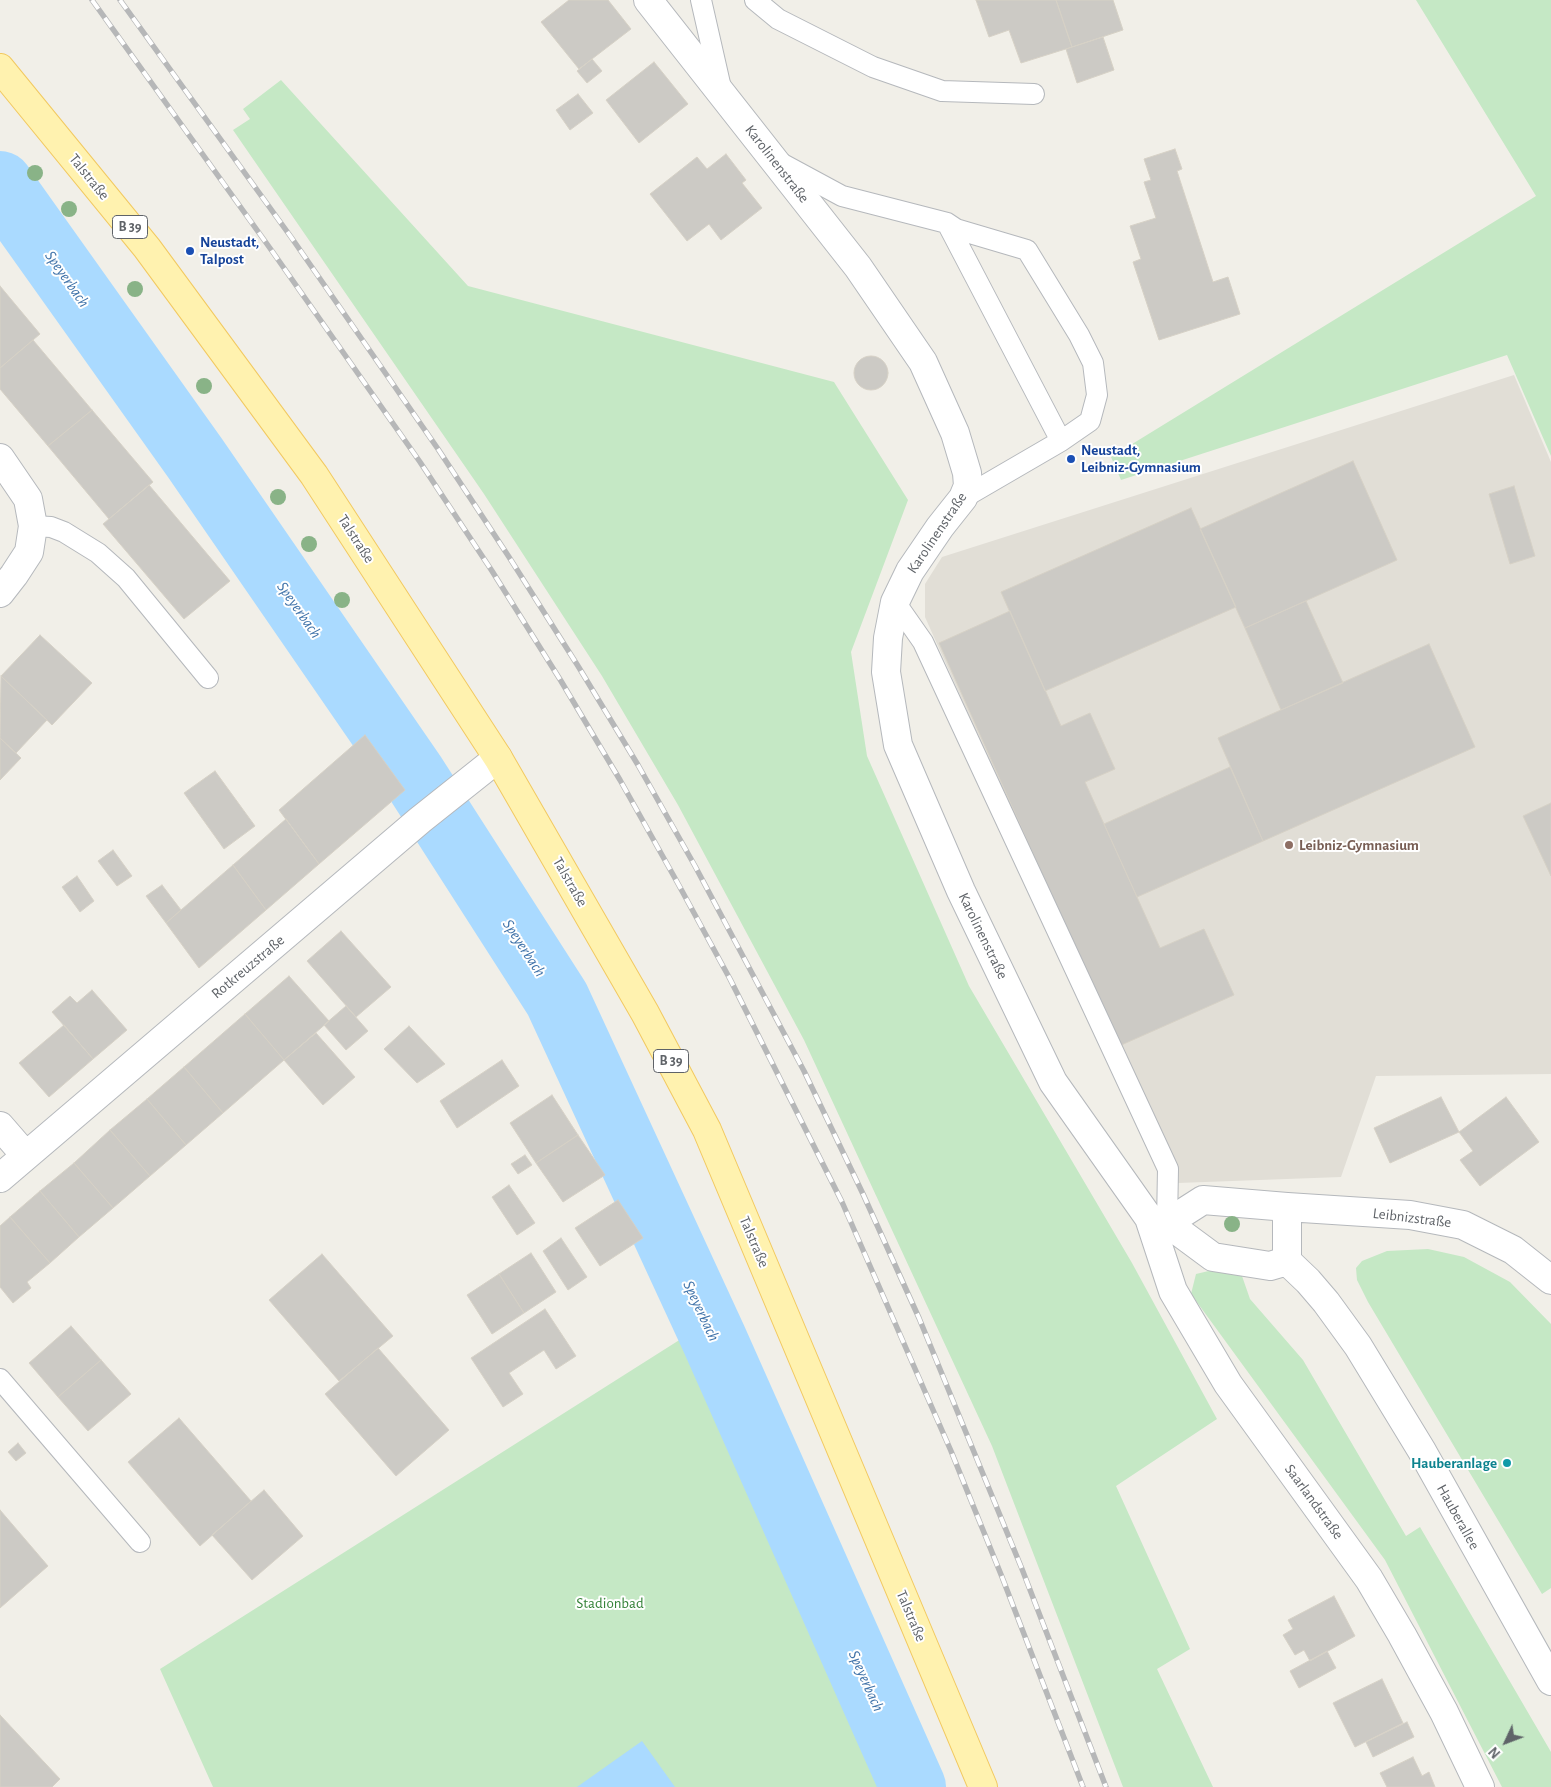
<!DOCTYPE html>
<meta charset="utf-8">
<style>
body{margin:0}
#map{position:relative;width:1551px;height:1787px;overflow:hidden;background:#f1efe8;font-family:"Alegreya Sans",sans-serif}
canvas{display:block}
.north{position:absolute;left:1481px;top:1717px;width:50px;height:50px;-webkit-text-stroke:4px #fff;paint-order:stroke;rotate:227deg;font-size:14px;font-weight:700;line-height:20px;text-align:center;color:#5f6368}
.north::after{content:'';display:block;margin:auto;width:18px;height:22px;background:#5f6368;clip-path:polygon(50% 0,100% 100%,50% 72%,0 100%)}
</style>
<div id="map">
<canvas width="1551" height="1787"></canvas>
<div class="north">N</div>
</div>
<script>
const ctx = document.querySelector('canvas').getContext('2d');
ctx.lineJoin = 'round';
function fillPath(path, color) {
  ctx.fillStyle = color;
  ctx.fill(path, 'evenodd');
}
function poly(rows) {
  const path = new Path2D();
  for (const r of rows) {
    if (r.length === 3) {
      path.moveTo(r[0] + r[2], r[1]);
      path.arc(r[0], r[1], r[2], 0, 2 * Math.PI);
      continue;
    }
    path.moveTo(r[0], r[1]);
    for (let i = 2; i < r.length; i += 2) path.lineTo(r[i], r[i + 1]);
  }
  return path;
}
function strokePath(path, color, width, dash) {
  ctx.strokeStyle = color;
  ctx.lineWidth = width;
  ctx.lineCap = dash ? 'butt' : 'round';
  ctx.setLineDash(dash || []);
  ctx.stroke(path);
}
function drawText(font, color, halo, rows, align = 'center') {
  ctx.font = font + ' "Alegreya Sans",sans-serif';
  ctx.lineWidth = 4;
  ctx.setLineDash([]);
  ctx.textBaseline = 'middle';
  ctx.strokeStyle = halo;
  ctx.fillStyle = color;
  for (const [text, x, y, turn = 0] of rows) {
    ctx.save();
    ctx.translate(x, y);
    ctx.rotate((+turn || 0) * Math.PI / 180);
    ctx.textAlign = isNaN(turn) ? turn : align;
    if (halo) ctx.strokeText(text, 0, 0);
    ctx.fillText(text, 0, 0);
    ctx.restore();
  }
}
const education = poly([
 [1514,375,1551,462,1551,1074,1376,1076,1341,1177,1178,1183,925,617,925,584,942,557]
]);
const green = poly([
 [1416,0,1551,0,1551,456,1507,355,1121,480,1111,457,1536,196],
 [281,80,468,286,834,382,908,500,851,652,867,756,969,986,1132,1263,1217,1419,1116,1486,1190,1649,1157,1669,1213,1787,1123,1787,992,1446,804,1040,678,805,602,676,484,494,233,130,250,119,243,109],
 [1428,1249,1464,1257,1510,1282,1551,1324,1551,1588,1542,1594,1368,1302,1357,1280,1356,1268,1362,1261,1387,1251],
 [1217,1269,1242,1276,1250,1299,1303,1360,1406,1536,1420,1527,1551,1752,1551,1787,1502,1787,1385,1560,1191,1294,1196,1274],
 [692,1332,894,1787,213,1787,160,1669]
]);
const water = poly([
 [642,1741,675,1787,577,1787]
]);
const river = poly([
 [0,184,195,458,414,776,557,999,714,1339,913,1787]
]);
const building = poly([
 [569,0,608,0,631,29,579,69,541,22,569,0],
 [976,0,1056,0,1072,47,1021,63,1009,30,989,37,976,0],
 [1056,0,1113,0,1123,30,1072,47,1056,0],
 [1103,37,1114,70,1077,83,1066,49,1103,37],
 [592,59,602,71,587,83,577,71,592,59],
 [654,62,688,104,639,143,606,100,654,62],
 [578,94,593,113,570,130,556,110,578,94],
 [1175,149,1182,169,1177,171,1213,282,1228,277,1240,314,1159,340,1133,262,1141,259,1130,226,1156,218,1144,182,1151,180,1144,159,1175,149],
 [726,154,746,180,742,183,762,208,721,240,709,224,687,241,650,194,697,157,707,169,726,154],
 [0,286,40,334,0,368,0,286],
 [33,340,92,410,48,446,0,389,0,368,33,340],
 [871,373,17],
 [92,410,153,482,109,519,48,446,92,410],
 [1353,461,1397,560,1245,628,1200,529,1353,461],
 [149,485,230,581,184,619,103,524,149,485],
 [1514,486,1535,556,1510,564,1489,494,1514,486],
 [1191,508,1236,607,1045,691,1001,592,1191,508],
 [1306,601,1343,683,1281,710,1245,628,1306,601],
 [1010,611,1061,726,1090,713,1115,769,1085,782,1160,948,1204,929,1234,995,1119,1046,939,643,1010,611],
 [40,635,92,683,52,725,1,676,40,635],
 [1429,644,1475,747,1263,841,1218,738,1429,644],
 [1,676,47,720,16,753,0,738,1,676],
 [365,735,405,790,319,864,279,810,365,735],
 [0,738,21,758,0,780,0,738],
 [1230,767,1263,841,1137,897,1104,824,1230,767],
 [215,771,255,826,224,849,184,793,215,771],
 [1551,803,1551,876,1523,816,1551,803],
 [286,819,319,864,266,910,233,865,286,819],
 [113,850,132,876,117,886,98,861,113,850],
 [233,865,266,910,199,968,166,923,233,865],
 [77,876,94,901,80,912,62,887,77,876],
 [162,885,181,910,166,923,146,896,162,885],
 [341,931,391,987,356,1017,307,961,341,931],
 [289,976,329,1021,284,1060,245,1014,289,976],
 [92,990,127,1030,93,1059,52,1012,70,996,77,1003,92,990],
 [346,1006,368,1031,346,1050,324,1025,346,1006],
 [245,1014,284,1060,223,1113,184,1067,245,1014],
 [64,1025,93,1059,49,1097,19,1063,64,1025],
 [409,1026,445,1064,417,1083,384,1049,409,1026],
 [316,1033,355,1077,323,1105,284,1060,316,1033],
 [502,1060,519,1086,457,1128,440,1101,502,1060],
 [184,1067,223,1113,186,1145,147,1099,184,1067],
 [552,1095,578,1135,536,1163,510,1123,552,1095],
 [1441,1097,1459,1132,1390,1163,1374,1128,1441,1097],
 [1506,1097,1539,1142,1480,1186,1460,1160,1473,1151,1459,1132,1506,1097],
 [147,1099,186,1145,150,1176,110,1130,147,1099],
 [110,1130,150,1176,113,1208,74,1163,110,1130],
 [578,1135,605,1175,563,1202,536,1163,578,1135],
 [525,1155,532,1165,518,1174,511,1164,525,1155],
 [74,1163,113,1208,79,1237,40,1191,74,1163],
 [509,1185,535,1223,517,1235,492,1197,509,1185],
 [40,1191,79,1237,50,1263,10,1217,40,1191],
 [618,1200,643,1238,600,1266,575,1228,618,1200],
 [10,1217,50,1263,27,1282,31,1288,13,1303,0,1287,0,1226,10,1217],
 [561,1238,587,1277,568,1290,543,1251,561,1238],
 [531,1253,556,1292,524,1313,499,1274,531,1253],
 [322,1254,393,1336,339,1381,269,1300,322,1254],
 [499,1274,524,1313,492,1334,467,1295,499,1274],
 [545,1309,576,1356,556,1369,544,1350,509,1373,523,1394,503,1407,471,1358,545,1309],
 [71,1326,101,1360,58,1397,29,1363,71,1326],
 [378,1348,449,1430,396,1476,325,1394,378,1348],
 [101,1360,131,1394,88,1431,58,1397,101,1360],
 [179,1418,251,1501,200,1546,128,1462,179,1418],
 [18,1443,26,1453,16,1461,8,1452,18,1443],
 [264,1490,303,1536,252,1580,212,1535,264,1490],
 [0,1510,48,1566,0,1608,0,1510],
 [1334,1596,1355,1636,1310,1661,1304,1650,1295,1655,1283,1635,1293,1629,1288,1620,1334,1596],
 [1327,1651,1336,1668,1299,1688,1290,1671,1327,1651],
 [1382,1679,1403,1723,1355,1747,1333,1703,1382,1679],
 [0,1715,60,1779,52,1787,0,1787,0,1715],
 [1407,1722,1414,1737,1373,1757,1366,1742,1407,1722],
 [1413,1757,1422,1776,1429,1772,1435,1787,1387,1787,1380,1773,1413,1757]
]);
const lane = poly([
 [701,0,721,88],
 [755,0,778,19,873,67,942,91,1034,94],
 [779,162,842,196,947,223,956,229,1027,250,1079,335,1093,363,1097,395,1090,421,1061,441,963,498],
 [947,223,1061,441],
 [33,526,51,527,64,532,98,553,126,578,208,678],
 [895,602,923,642,1168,1169,1167,1223],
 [0,1379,140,1542]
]);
const street = poly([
 [648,0,858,267,923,362,955,433,967,473,968,486,963,498,940,527,910,571,895,602,888,638,886,672,898,745,961,891,1053,1082,1149,1218,1173,1291,1228,1384,1369,1579,1402,1635,1444,1712,1480,1787],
 [0,458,28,499,33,526,29,552,14,575,0,593],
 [0,1126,26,1156],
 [0,1178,420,820,498,758],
 [1287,1207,1287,1261],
 [1150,1218,1167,1223,1213,1257,1270,1266,1287,1261],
 [1167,1223,1203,1200,1287,1207,1410,1215,1463,1225,1513,1250,1551,1280],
 [1287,1261,1308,1281,1326,1302,1358,1346,1422,1451,1551,1681]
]);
const primary = poly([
 [0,68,147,248,314,475,498,758,645,1013,707,1130,983,1787]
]);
const rail = poly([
 [92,0,272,251,420,462,492,571,561,681,620,780,676,880,730,979,842,1202,951,1451,1002,1577,1083,1787],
 [120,0,291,237,438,449,509,557,578,666,638,765,695,866,804,1071,863,1194,919,1318,1022,1569,1106,1787]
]);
const trees = [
 [35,173],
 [69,209],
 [135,289],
 [204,386],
 [278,497],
 [309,544],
 [342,600],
 [1232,1224]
];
const markers = [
 [190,251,5,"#1a4fb4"],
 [1071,459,5,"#1a4fb4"],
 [1289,845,5,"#8d6e63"],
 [1507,1463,5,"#0f9aa8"]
];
const shields = [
 [130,227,35],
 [671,1061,35]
];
const shieldNames = [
 ["B 39",130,227],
 ["B 39",671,1061]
];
const streetNames = [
 ["Karolinenstraße",777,164,52],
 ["Talstraße",89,177,51],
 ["Karolinenstraße",937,533,-56],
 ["Talstraße",356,539,57],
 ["Talstraße",570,882,60],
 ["Karolinenstraße",983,936,64],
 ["Rotkreuzstraße",248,967,-40],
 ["Leibnizstraße",1412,1218,7],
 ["Talstraße",754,1242,67],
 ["Saarlandstraße",1314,1502,54],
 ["Hauberallee",1458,1517,61],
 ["Talstraße",911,1616,67]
];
const transitNames = [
 ["Neustadt,",200,242],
 ["Talpost",200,259],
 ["Neustadt,",1081,450],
 ["Leibniz-Gymnasium",1081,467]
];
const educationNames = [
 ["Leibniz-Gymnasium",1299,845]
];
const cultureNames = [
 ["Hauberanlage",1497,1463]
];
const parkNames = [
 ["Stadionbad",610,1603]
];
const waterNames = [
 ["Speyerbach",67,279,55],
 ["Speyerbach",299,610,55],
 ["Speyerbach",524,948,57],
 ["Speyerbach",701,1311,65],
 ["Speyerbach",866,1681,66]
];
fillPath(education, '#e1ded6');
fillPath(green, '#c5e8c5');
fillPath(water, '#aadaff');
strokePath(river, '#aadaff', 66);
fillPath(building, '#cccac5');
strokePath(building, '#d6d1c6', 1);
strokePath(lane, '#b5b8bc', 22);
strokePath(street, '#b5b8bc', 30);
strokePath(primary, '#f2c960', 30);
strokePath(lane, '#fff', 20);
strokePath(street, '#fff', 28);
strokePath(primary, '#fff2af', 28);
strokePath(rail, '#b6b7b8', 5.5);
strokePath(rail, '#fff', 4, [11]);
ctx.fillStyle = '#89b387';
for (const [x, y] of trees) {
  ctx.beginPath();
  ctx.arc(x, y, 8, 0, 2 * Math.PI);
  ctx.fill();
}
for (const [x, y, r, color] of markers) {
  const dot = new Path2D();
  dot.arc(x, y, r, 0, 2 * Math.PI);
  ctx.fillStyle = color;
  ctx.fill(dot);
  strokePath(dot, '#fff', 2);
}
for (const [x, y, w] of shields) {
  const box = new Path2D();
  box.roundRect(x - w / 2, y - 11.5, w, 23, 4);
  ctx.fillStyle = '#fff';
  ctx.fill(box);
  strokePath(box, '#5f6368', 1);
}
drawText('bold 14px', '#5f6368', null, shieldNames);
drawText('15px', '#5f6368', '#fff', streetNames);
drawText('bold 15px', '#164399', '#fff', transitNames, 'left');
drawText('bold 15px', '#785e54', '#fff', educationNames, 'left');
drawText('bold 15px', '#0d838f', '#fff', cultureNames, 'right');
drawText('15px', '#348238', '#fff', parkNames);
drawText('italic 16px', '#4174aa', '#fff', waterNames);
</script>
